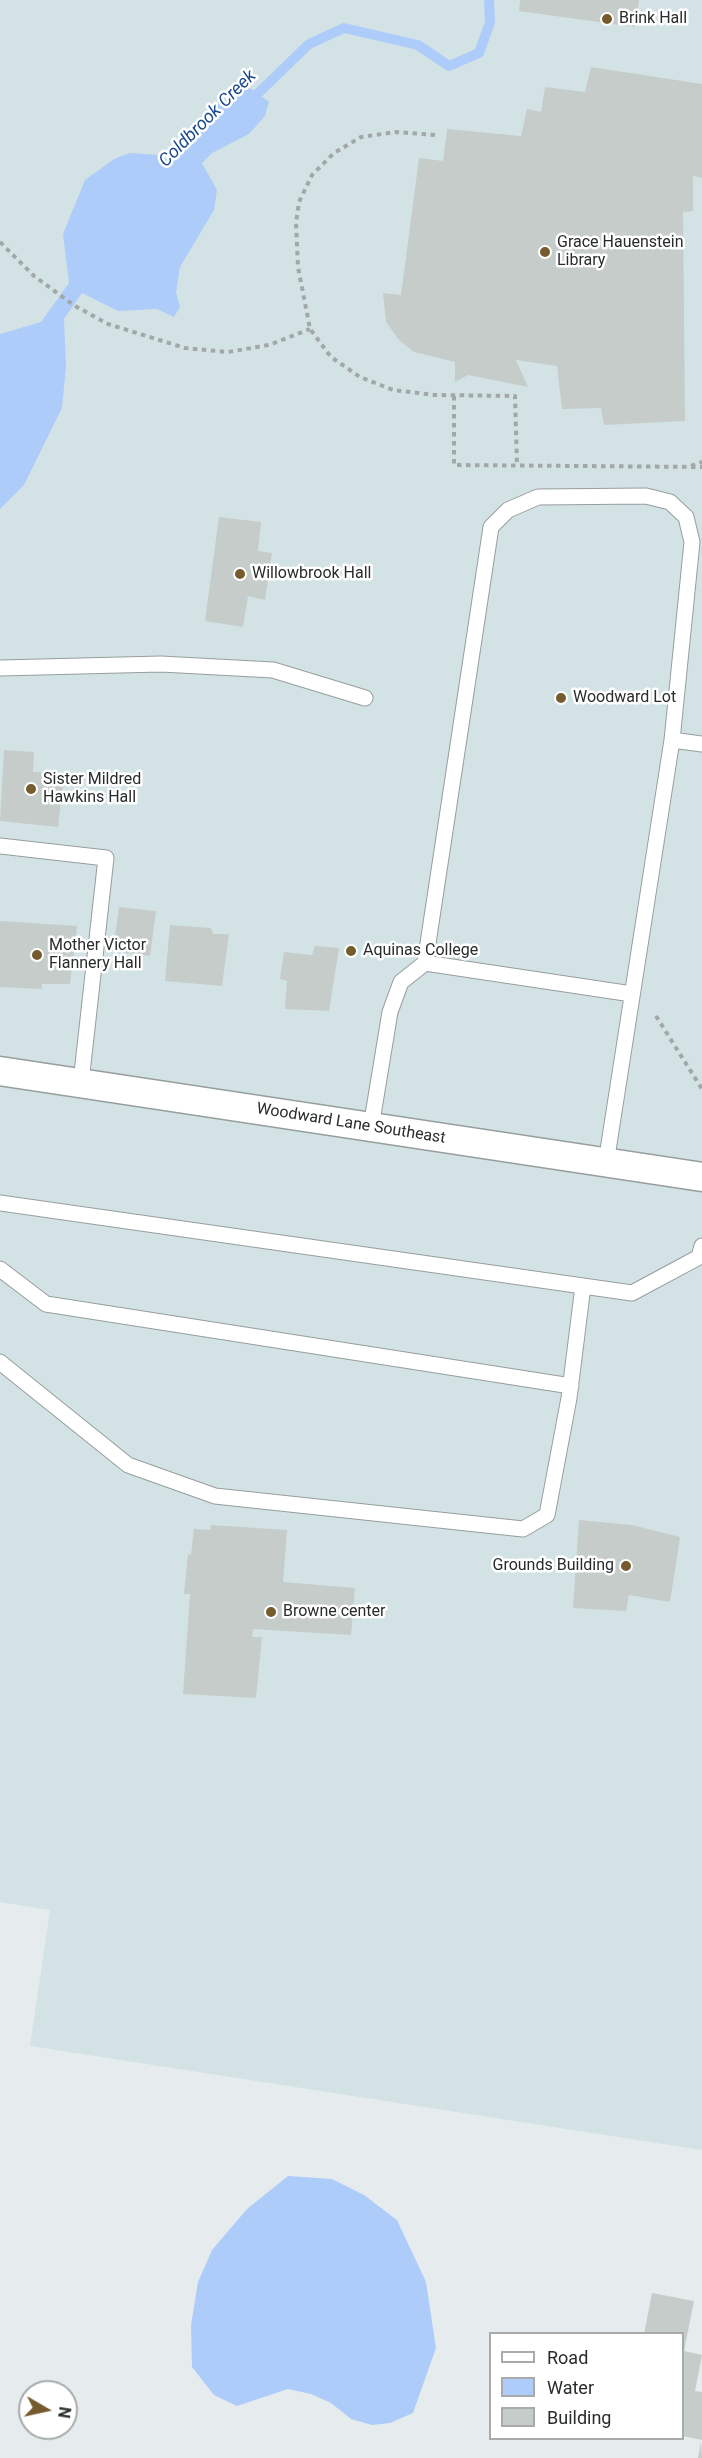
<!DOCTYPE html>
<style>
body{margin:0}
#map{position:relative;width:702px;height:2458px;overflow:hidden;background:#e6eced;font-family:Roboto,sans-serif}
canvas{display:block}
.legend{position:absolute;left:489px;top:2332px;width:195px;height:108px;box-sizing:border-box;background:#fff;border:2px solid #a9abab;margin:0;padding:8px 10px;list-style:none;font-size:18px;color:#292c2c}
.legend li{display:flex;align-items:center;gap:12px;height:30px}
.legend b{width:30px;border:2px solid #a9abab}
.north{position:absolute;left:18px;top:2380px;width:60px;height:60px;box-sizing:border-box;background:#fff;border:2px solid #a9abab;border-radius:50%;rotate:99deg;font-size:16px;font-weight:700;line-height:24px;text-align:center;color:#292c2c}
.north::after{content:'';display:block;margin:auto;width:21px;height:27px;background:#755b2d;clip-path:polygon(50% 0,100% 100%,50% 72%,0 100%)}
</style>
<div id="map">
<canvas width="702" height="2458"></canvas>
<ul class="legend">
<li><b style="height:8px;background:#fff"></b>Road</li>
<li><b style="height:16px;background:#adccfa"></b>Water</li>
<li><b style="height:16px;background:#c5ccca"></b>Building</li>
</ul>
<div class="north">N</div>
</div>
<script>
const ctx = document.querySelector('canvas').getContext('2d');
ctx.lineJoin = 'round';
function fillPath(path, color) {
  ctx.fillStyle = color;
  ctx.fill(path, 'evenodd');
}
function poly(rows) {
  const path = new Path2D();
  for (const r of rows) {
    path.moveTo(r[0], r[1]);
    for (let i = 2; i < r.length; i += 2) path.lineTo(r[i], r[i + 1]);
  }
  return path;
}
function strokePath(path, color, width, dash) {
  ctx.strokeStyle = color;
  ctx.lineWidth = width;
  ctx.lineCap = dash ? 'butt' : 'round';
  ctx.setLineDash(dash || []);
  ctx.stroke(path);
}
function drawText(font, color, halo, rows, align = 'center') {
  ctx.font = font + ' Roboto,sans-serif';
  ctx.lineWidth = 5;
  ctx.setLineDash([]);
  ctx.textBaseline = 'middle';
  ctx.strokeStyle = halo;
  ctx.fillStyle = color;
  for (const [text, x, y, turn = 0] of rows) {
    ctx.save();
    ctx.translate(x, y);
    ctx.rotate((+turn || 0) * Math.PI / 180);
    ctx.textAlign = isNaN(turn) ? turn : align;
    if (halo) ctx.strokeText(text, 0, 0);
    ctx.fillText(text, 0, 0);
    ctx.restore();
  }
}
const built = poly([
 [0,0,702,0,702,2150,30,2046,50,1910,0,1902]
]);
const water = poly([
 [247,86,269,102,265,116,249,134,212,153,202,163,217,190,214,210,180,267,176,292,180,307,174,317,157,309,118,311,82,293,64,319,66,366,62,408,24,485,0,509,0,334,41,322,69,283,63,234,85,180,114,159,130,153,158,155,169,160,177,157,186,137,209,109],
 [288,2176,332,2179,364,2195,397,2220,426,2282,436,2348,413,2413,390,2423,372,2425,351,2419,331,2403,311,2394,288,2389,237,2406,214,2395,192,2367,191,2325,198,2282,212,2250,247,2209]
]);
const stream = poly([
 [247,104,309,44,344,28,418,45,449,66,479,53,490,22,489,0]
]);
const building = poly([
 [520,0,639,0,635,27,519,11],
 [591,67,702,84,702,178,693,176,693,211,683,212,685,421,604,425,601,408,562,409,557,366,516,360,528,387,468,375,455,382,455,362,414,352,399,340,386,322,383,293,401,295,419,158,443,161,447,129,521,136,527,109,541,112,545,87,585,92],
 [219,517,261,522,258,551,272,553,265,600,248,596,243,627,205,621],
 [4,750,34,752,33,772,50,773,50,776,61,777,61,783,63,784,58,827,0,821],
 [119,907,156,911,150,956,113,951],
 [0,921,77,926,70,984,42,984,42,989,0,987],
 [170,925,211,928,213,934,229,934,222,986,165,981],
 [315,946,339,948,329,1011,285,1009,287,981,280,979,284,952,312,955],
 [579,1520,632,1525,680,1537,670,1602,629,1595,626,1611,573,1608],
 [211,1525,287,1530,283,1582,355,1588,351,1635,253,1629,252,1637,262,1637,256,1698,183,1694,190,1594,184,1594,188,1554,191,1555,194,1529,210,1530],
 [652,2293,694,2301,684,2351,702,2355,695,2391,702,2392,702,2440,682,2436,682,2334,644,2334],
 [701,2442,702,2458,698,2458]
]);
const path = poly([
 [435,135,396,132,361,137,334,153,312,175,299,202,296,223,298,267,310,329,331,357,360,377,393,390,435,395,515,396,517,465],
 [0,242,34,276,75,306,108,324,185,348,228,352,269,345,310,329],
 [454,396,454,465,702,467],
 [691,466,702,462],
 [656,1016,702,1089]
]);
const lane = poly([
 [0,668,161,664,273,670,365,698],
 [672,740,702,744],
 [0,846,106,858,81,1082],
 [425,963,632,994],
 [371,1127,390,1012,401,982,425,963,491,527,508,510,538,497,646,496,670,502,686,517,692,542,672,740,606,1163],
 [0,1203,632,1293,699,1257,702,1246],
 [0,1269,46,1304,571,1386],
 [0,1362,128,1465,215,1496,523,1529,547,1515,569,1398,583,1286]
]);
const street = poly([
 [0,1071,702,1177]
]);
const markers = [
 [607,19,6,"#755b2d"],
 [545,252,6,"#755b2d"],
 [240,574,6,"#755b2d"],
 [561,698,6,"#755b2d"],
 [31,789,6,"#755b2d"],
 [351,951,6,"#755b2d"],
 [37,955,6,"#755b2d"],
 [626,1566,6,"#755b2d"],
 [271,1612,6,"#755b2d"]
];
const poiNames = [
 ["Brink Hall",619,19],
 ["Grace Hauenstein",557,243],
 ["Library",557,261],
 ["Willowbrook Hall",252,574],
 ["Woodward Lot",573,698],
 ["Sister Mildred",43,780],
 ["Hawkins Hall",43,798],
 ["Mother Victor",49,946],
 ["Flannery Hall",49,964],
 ["Aquinas College",363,951],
 ["Grounds Building",614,1566,"right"],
 ["Browne center",283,1612]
];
const streetNames = [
 ["Woodward Lane Southeast",351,1124,9]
];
const waterNames = [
 ["Coldbrook Creek",208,119,-45]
];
fillPath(built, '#d3e3e5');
fillPath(water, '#adccfa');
strokePath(stream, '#adccfa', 10);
fillPath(building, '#c5ccca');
strokePath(lane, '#979d9d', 17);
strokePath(street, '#979d9d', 31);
strokePath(path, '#a2a7a8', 4, [4.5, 4.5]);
strokePath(lane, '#fff', 15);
strokePath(street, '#fff', 28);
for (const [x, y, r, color] of markers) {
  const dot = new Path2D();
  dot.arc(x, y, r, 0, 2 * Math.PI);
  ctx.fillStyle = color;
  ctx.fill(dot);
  strokePath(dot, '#fff', 2);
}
drawText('16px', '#292c2c', '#fff', poiNames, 'left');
drawText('16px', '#292c2c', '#fff', streetNames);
drawText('italic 18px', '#1d4a8c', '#fff', waterNames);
</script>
